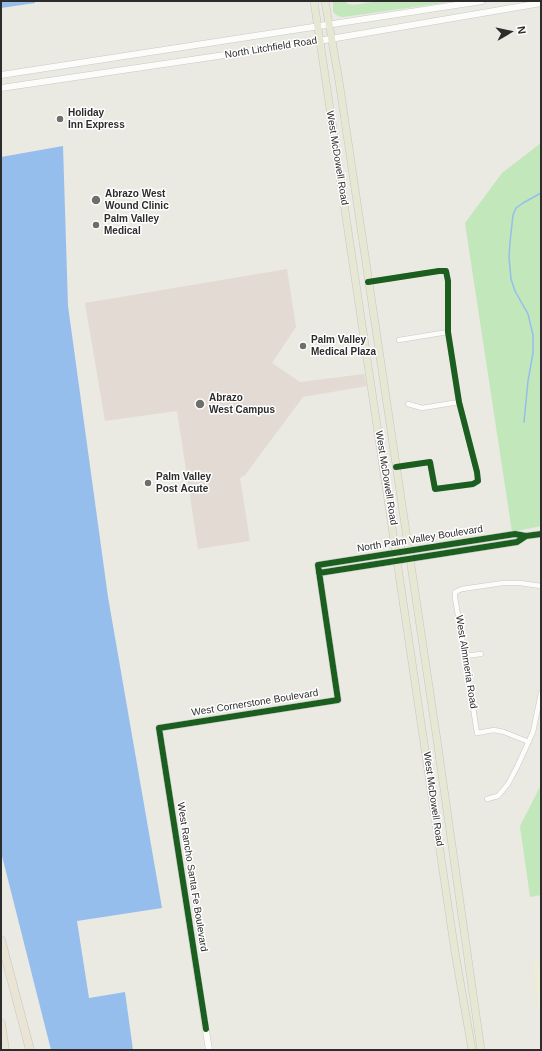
<!DOCTYPE html>
<style>
body{margin:0}
#map{position:relative;width:542px;height:1051px;overflow:hidden;background:#eae9e2;font-family:Helvetica,sans-serif}
canvas{display:block}
.frame{position:absolute;inset:0;border:2px solid #2c2c2c;pointer-events:none}
.north{position:absolute;left:490px;top:12px;width:40px;height:40px;-webkit-text-stroke:3px #fff;paint-order:stroke;rotate:81deg;font-size:11px;font-weight:700;line-height:16px;text-align:center;color:#2c2c2c}
.north::after{content:'';display:block;margin:auto;width:14px;height:18px;background:#2c2c2c;clip-path:polygon(50% 0,100% 100%,50% 72%,0 100%)}
</style>
<div id="map">
<canvas width="542" height="1051"></canvas>
<div class="frame"></div>
<div class="north">N</div>
</div>
<script>
const ctx = document.querySelector('canvas').getContext('2d');
ctx.lineJoin = 'round';
function fillPath(path, color) {
  ctx.fillStyle = color;
  ctx.fill(path, 'evenodd');
}
function poly(rows) {
  const path = new Path2D();
  for (const r of rows) {
    path.moveTo(r[0], r[1]);
    for (let i = 2; i < r.length; i += 2) path.lineTo(r[i], r[i + 1]);
  }
  return path;
}
function strokePath(path, color, width, dash) {
  ctx.strokeStyle = color;
  ctx.lineWidth = width;
  ctx.lineCap = dash ? 'butt' : 'round';
  ctx.setLineDash(dash || []);
  ctx.stroke(path);
}
function drawText(font, color, halo, rows, align = 'center') {
  ctx.font = font + ' Helvetica,sans-serif';
  ctx.lineWidth = 3;
  ctx.setLineDash([]);
  ctx.textBaseline = 'middle';
  ctx.strokeStyle = halo;
  ctx.fillStyle = color;
  for (const [text, x, y, turn = 0] of rows) {
    ctx.save();
    ctx.translate(x, y);
    ctx.rotate((+turn || 0) * Math.PI / 180);
    ctx.textAlign = isNaN(turn) ? turn : align;
    if (halo) ctx.strokeText(text, 0, 0);
    ctx.fillText(text, 0, 0);
    ctx.restore();
  }
}
const education = poly([
 [541,961,541,1008,538,1006,532,962]
]);
const medical = poly([
 [287,269,296,327,272,363,300,382,364,374,367,386,303,397,245,475,240,478,250,541,198,549,177,411,105,421,85,303]
]);
const green = poly([
 [333,1,345,1,348,4,354,5,378,1,457,1,343,17,338,16,333,12],
 [541,143,541,526,512,532,465,223,502,173],
 [541,785,541,895,530,897,520,826]
]);
const water = poly([
 [1,1,35,1,35,3,1,8],
 [63,146,68,306,108,597,162,908,77,921,89,998,125,992,133,1050,51,1050,1,852,1,157]
]);
const stream = poly([
 [524,422,528,381,533,353,533,335,528,314,515,291,511,279,509,257,510,242,513,215,516,208,523,203,541,193]
]);
const street = poly([
 [368,282,439,271,446,271,448,281,448,332,459,402,477,472,478,481,473,484,435,489,430,462,396,467],
 [399,340,448,332],
 [408,404,422,408,459,402],
 [465,656,481,654],
 [529,742,504,732,494,730,477,733,465,656,455,598,455,592,462,589,503,583,520,583,541,586],
 [487,799,498,796,508,784,517,767,533,732,541,693]
]);
const secondary = poly([
 [1,75,482,1],
 [1,88,313,42,541,3],
 [319,573,517,542,526,536,541,534],
 [209,1050,159,728,338,700,318,565,515,534,526,536]
]);
const primary = poly([
 [314,1,455,952,472,1050],
 [325,1,339,81,437,740,481,1050]
]);
const highway = poly([
 [1,940,30,1050],
 [1,1023,5,1050]
]);
const cycleway = poly([
 [368,282,439,271,446,271,448,281,448,332,459,402,477,472,478,481,473,484,435,489,430,462,396,467],
 [319,573,517,542,526,536,541,534],
 [206,1029,159,728,338,700,318,565,515,534,526,536]
]);
const markers = [
 [60,119,4,"#6e6e6c"],
 [96,200,5,"#6e6e6c"],
 [96,225,4,"#6e6e6c"],
 [303,346,4,"#6e6e6c"],
 [200,404,5,"#6e6e6c"],
 [148,483,4,"#6e6e6c"]
];
const streetNames = [
 ["North Litchfield Road",271,48,-9],
 ["West McDowell Road",337,158,81],
 ["West McDowell Road",386,478,81],
 ["North Palm Valley Boulevard",420,539,-9],
 ["West Almmeria Road",466,662,81],
 ["West Cornerstone Boulevard",255,703,-9],
 ["West McDowell Road",433,799,82],
 ["West Rancho Santa Fe Boulevard",192,877,81]
];
const poiNames = [
 ["Holiday",68,113],
 ["Inn Express",68,125],
 ["Abrazo West",105,194],
 ["Wound Clinic",105,206],
 ["Palm Valley",104,219],
 ["Medical",104,231],
 ["Palm Valley",311,340],
 ["Medical Plaza",311,352],
 ["Abrazo",209,398],
 ["West Campus",209,410],
 ["Palm Valley",156,477],
 ["Post Acute",156,489]
];
fillPath(education, '#edecd7');
fillPath(medical, '#e4dad4');
fillPath(green, '#c1e7ba');
fillPath(water, '#95beed');
strokePath(stream, '#95beed', 1.5);
strokePath(street, '#c8c8c7', 5.5);
strokePath(secondary, '#c8c8c7', 7);
strokePath(primary, '#c6c5c2', 8);
strokePath(highway, '#c6c5c2', 9);
strokePath(street, '#fcfcfb', 4.5);
strokePath(secondary, '#fcfcfb', 6);
strokePath(primary, '#e7e8d4', 7);
strokePath(highway, '#eae4d4', 8);
strokePath(cycleway, '#1b5e20', 6);
for (const [x, y, r, color] of markers) {
  const dot = new Path2D();
  dot.arc(x, y, r, 0, 2 * Math.PI);
  ctx.fillStyle = color;
  ctx.fill(dot);
  strokePath(dot, '#fff', 1.5);
}
drawText('10px', '#2c2c2c', '#fff', streetNames);
drawText('bold 10px', '#2c2c2c', '#fff', poiNames, 'left');
</script>
